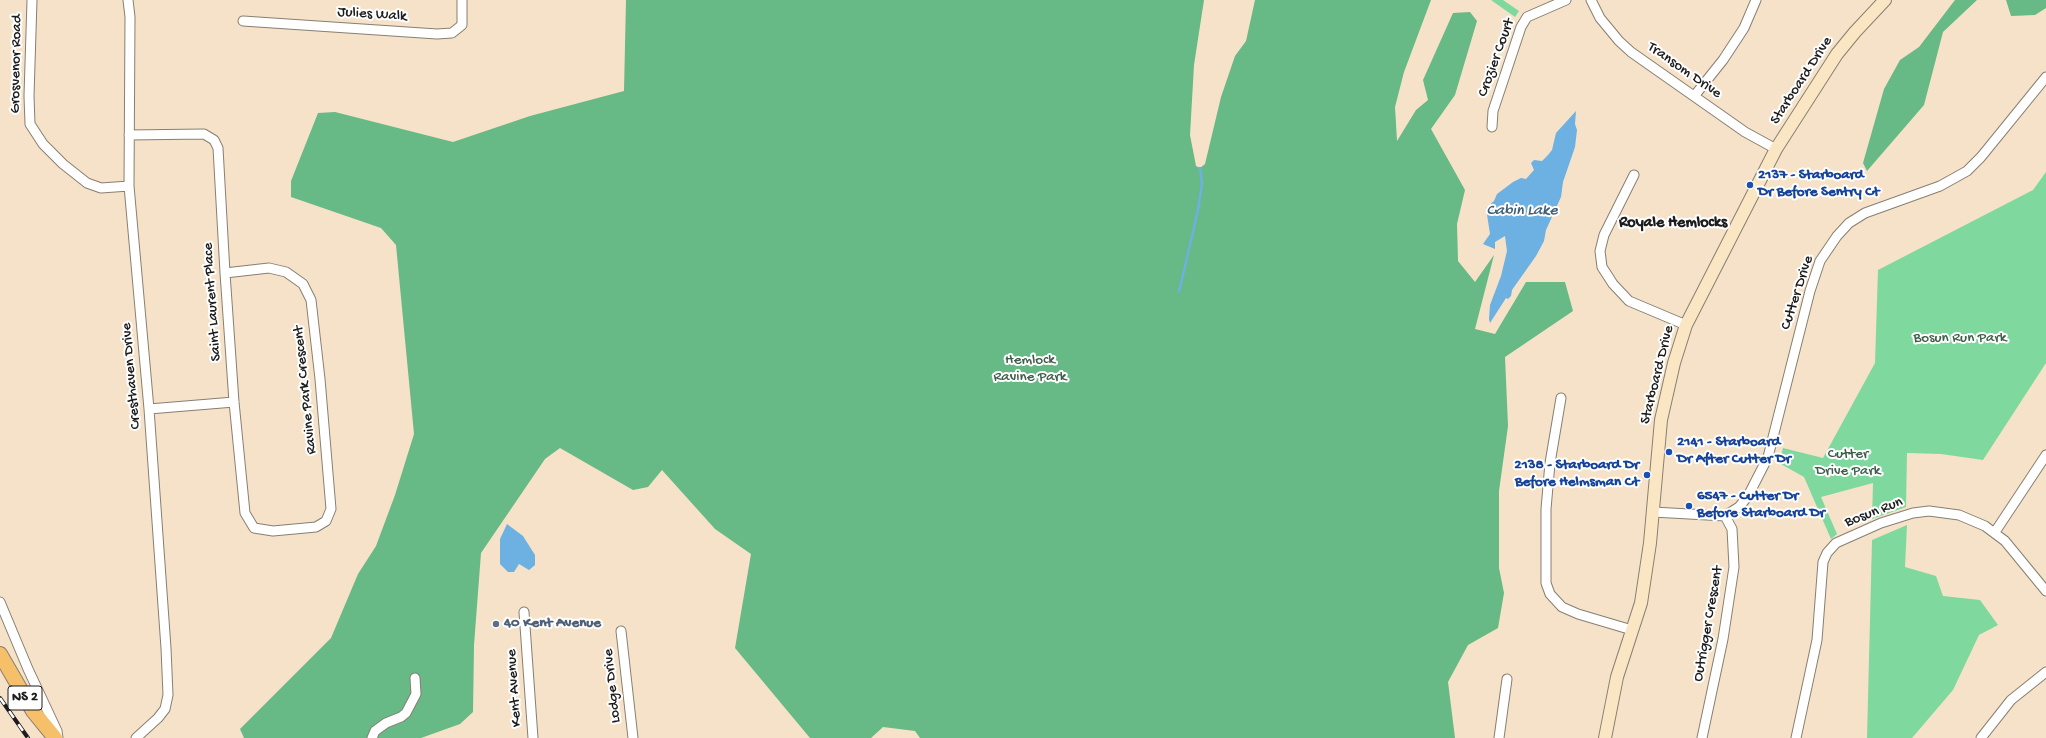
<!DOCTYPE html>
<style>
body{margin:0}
canvas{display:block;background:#f5e2c8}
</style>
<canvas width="2046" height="738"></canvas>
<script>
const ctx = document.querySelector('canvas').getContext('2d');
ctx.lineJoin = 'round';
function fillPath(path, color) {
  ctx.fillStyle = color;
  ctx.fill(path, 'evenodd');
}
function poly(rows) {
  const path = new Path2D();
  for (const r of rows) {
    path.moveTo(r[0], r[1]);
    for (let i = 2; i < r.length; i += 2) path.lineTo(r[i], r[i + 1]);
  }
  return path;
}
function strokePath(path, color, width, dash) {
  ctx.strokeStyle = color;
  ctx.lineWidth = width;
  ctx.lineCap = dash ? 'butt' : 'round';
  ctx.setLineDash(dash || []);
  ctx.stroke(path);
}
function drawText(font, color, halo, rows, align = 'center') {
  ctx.font = font + ' "Gochi Hand",sans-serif';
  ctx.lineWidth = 4;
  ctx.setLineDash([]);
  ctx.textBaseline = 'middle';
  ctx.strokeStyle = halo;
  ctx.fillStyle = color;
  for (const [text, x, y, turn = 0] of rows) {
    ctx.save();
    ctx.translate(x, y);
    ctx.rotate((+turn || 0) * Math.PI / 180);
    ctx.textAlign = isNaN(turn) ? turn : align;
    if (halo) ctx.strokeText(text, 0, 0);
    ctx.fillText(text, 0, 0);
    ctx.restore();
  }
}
const green = poly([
 [1491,0,1503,0,1519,11,1515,17],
 [2046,172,2046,363,1983,460,1941,454,1907,453,1906,507,1872,519,1873,483,1821,497,1837,534,1831,539,1804,477,1779,463,1783,448,1823,458,1875,363,1878,270,2033,190],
 [1907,525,1905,567,1936,576,1943,596,1980,600,1998,625,1979,635,1953,690,1912,738,1867,738,1872,540]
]);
const forest = poly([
 [626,0,1204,0,1194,65,1190,135,1196,166,1200,168,1205,164,1221,97,1235,56,1246,41,1255,0,1431,0,1404,72,1395,107,1397,141,1416,110,1428,100,1423,80,1453,13,1470,12,1477,21,1455,95,1431,129,1465,190,1457,224,1458,261,1475,282,1494,255,1475,329,1495,334,1526,282,1565,282,1573,311,1505,357,1508,426,1499,491,1499,568,1504,593,1498,628,1468,645,1448,682,1455,738,920,738,915,731,883,727,871,738,810,738,735,648,751,554,715,529,662,470,648,487,633,490,560,448,545,459,481,553,474,645,473,712,460,724,421,738,244,738,240,729,331,638,358,574,376,546,395,495,414,434,396,245,381,228,291,197,291,181,318,113,335,112,453,142,530,116,624,91],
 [1955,0,1977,0,1943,32,1924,105,1867,171,1863,163,1884,89,1900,60,1919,47],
 [2006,0,2046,0,2046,8,2035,15,2011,16]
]);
const water = poly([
 [1576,111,1575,124,1577,130,1575,147,1563,182,1561,197,1546,230,1544,241,1536,256,1512,290,1511,296,1508,299,1506,298,1490,323,1489,319,1490,305,1501,276,1507,251,1505,236,1495,242,1495,249,1483,244,1490,234,1486,208,1494,201,1497,194,1513,182,1521,178,1526,179,1534,170,1531,163,1534,160,1542,161,1548,155,1552,150,1556,133],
 [507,524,523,536,535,555,535,565,529,570,519,564,514,572,508,572,500,564,500,539]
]);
const stream = poly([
 [1179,292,1198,210,1202,183,1200,168]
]);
const street = poly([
 [32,0,29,96,30,124,43,144,63,164,87,183,101,188,129,186],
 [128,0,130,17,129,186,149,409,166,648,168,695,165,709,158,718,136,738],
 [1591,0,1600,18,1619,41,1631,52,1745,132,1776,149],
 [243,21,437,34,452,33,462,25,462,0],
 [1695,95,1723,60,1744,28,1756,0],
 [1492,127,1493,111,1521,27,1527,17,1566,0],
 [129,135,204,134,214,140,218,148,225,273,234,402,245,513,254,528,273,531,316,527,326,521,331,509,320,379,311,300,303,284,286,272,269,268,225,273],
 [1634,175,1604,235,1600,251,1602,267,1613,284,1629,301,1686,325],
 [1561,398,1550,463,1546,509,1546,583,1550,594,1562,607,1578,614,1632,630],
 [149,409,234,402],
 [1653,512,1725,516,1739,507,1748,496,1768,457,1810,291,1820,261,1837,236,1849,223,1865,213,1940,186,1967,171,1981,157,2046,77],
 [1995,532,2046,455],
 [0,602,28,669,57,731,58,738],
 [524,612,533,738],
 [621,631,633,738],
 [372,738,375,731,386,723,401,717,406,713,416,694,415,678],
 [1499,738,1507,679],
 [1702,738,1723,639,1734,567,1732,529,1725,516],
 [1796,738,1817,640,1823,562,1827,553,1836,543,1881,523,1913,513,1929,511,1959,515,1985,526,2005,541,2046,591],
 [1981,738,2011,700,2046,672]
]);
const secondary = poly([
 [1605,738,1617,677,1641,603,1650,543,1661,420,1674,363,1686,325,1776,149,1837,54,1855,32,1885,0]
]);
const primary = poly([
 [0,654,33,711,55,738]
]);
const rail = poly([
 [0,698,28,738]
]);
const markers = [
 [1750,185,4,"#1a4fb4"],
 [1669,452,4,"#1a4fb4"],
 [1647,475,4,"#1a4fb4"],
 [1689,506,4,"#1a4fb4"],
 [496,624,4,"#5c6f8a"]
];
const shields = [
 [25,698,34]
];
const shieldNames = [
 ["NS 2",25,698]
];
const streetNames = [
 ["Julies Walk",372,15,4],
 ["Crozier Court",1497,58,-70],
 ["Grosvenor Road",17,64,-89],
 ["Transom Drive",1684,71,35],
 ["Starboard Drive",1802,81,-57],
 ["Cutter Drive",1798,293,-72],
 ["Saint Laurent Place",213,302,-94],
 ["Starboard Drive",1658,375,-76],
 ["Cresthaven Drive",132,376,-95],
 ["Ravine Park Crescent",306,390,-96],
 ["Bosun Run",1874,513,-21],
 ["Outrigger Crescent",1709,624,-80],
 ["Lodge Drive",613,686,-96],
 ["Kent Avenue",515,688,-94]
];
const transitNames = [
 ["2137 - Starboard",1758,176],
 ["Dr Before Sentry Ct",1758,193],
 ["2141 - Starboard",1677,443],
 ["Dr After Cutter Dr",1677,460],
 ["2138 - Starboard Dr",1639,466,"right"],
 ["Before Helmsman Ct",1639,483,"right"],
 ["6547 - Cutter Dr",1697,497],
 ["Before Starboard Dr",1697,514]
];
const parkNames = [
 ["Bosun Run Park",1960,339],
 ["Hemlock",1030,361],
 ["Ravine Park",1030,378],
 ["Cutter",1848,455],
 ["Drive Park",1848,472]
];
const serviceNames = [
 ["40 Kent Avenue",504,624]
];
const waterNames = [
 ["Cabin Lake",1522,212]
];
const neighbourhoodNames = [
 ["Royale Hemlocks",1673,224]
];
fillPath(green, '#7fd99e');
fillPath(forest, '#67b985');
fillPath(water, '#6db0e2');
strokePath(stream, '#6db0e2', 2.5);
strokePath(street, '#887f72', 11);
strokePath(secondary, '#887f72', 14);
strokePath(primary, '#887f72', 16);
strokePath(street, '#fff', 9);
strokePath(secondary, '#fbe6c4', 12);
strokePath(primary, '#f6c06b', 14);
strokePath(rail, '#1c1c1c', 4);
strokePath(rail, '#fff', 2.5, [8]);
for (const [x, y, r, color] of markers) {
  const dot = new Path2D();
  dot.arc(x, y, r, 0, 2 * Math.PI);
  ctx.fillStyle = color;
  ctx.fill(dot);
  strokePath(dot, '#fff', 1.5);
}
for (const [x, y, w] of shields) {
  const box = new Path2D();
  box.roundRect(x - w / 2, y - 12, w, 24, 3);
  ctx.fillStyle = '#fff';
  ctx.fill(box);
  strokePath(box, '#1c1c1c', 1);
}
drawText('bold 14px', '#1c1c1c', null, shieldNames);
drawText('15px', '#1c1c1c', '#fff', streetNames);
drawText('bold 15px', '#164399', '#fff', transitNames, 'left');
drawText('15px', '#3f5e4a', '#fff', parkNames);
drawText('bold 15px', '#4e5e75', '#fff', serviceNames, 'left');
drawText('italic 16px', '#405f75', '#fff', waterNames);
drawText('bold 16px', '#1c1c1c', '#fff', neighbourhoodNames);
</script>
